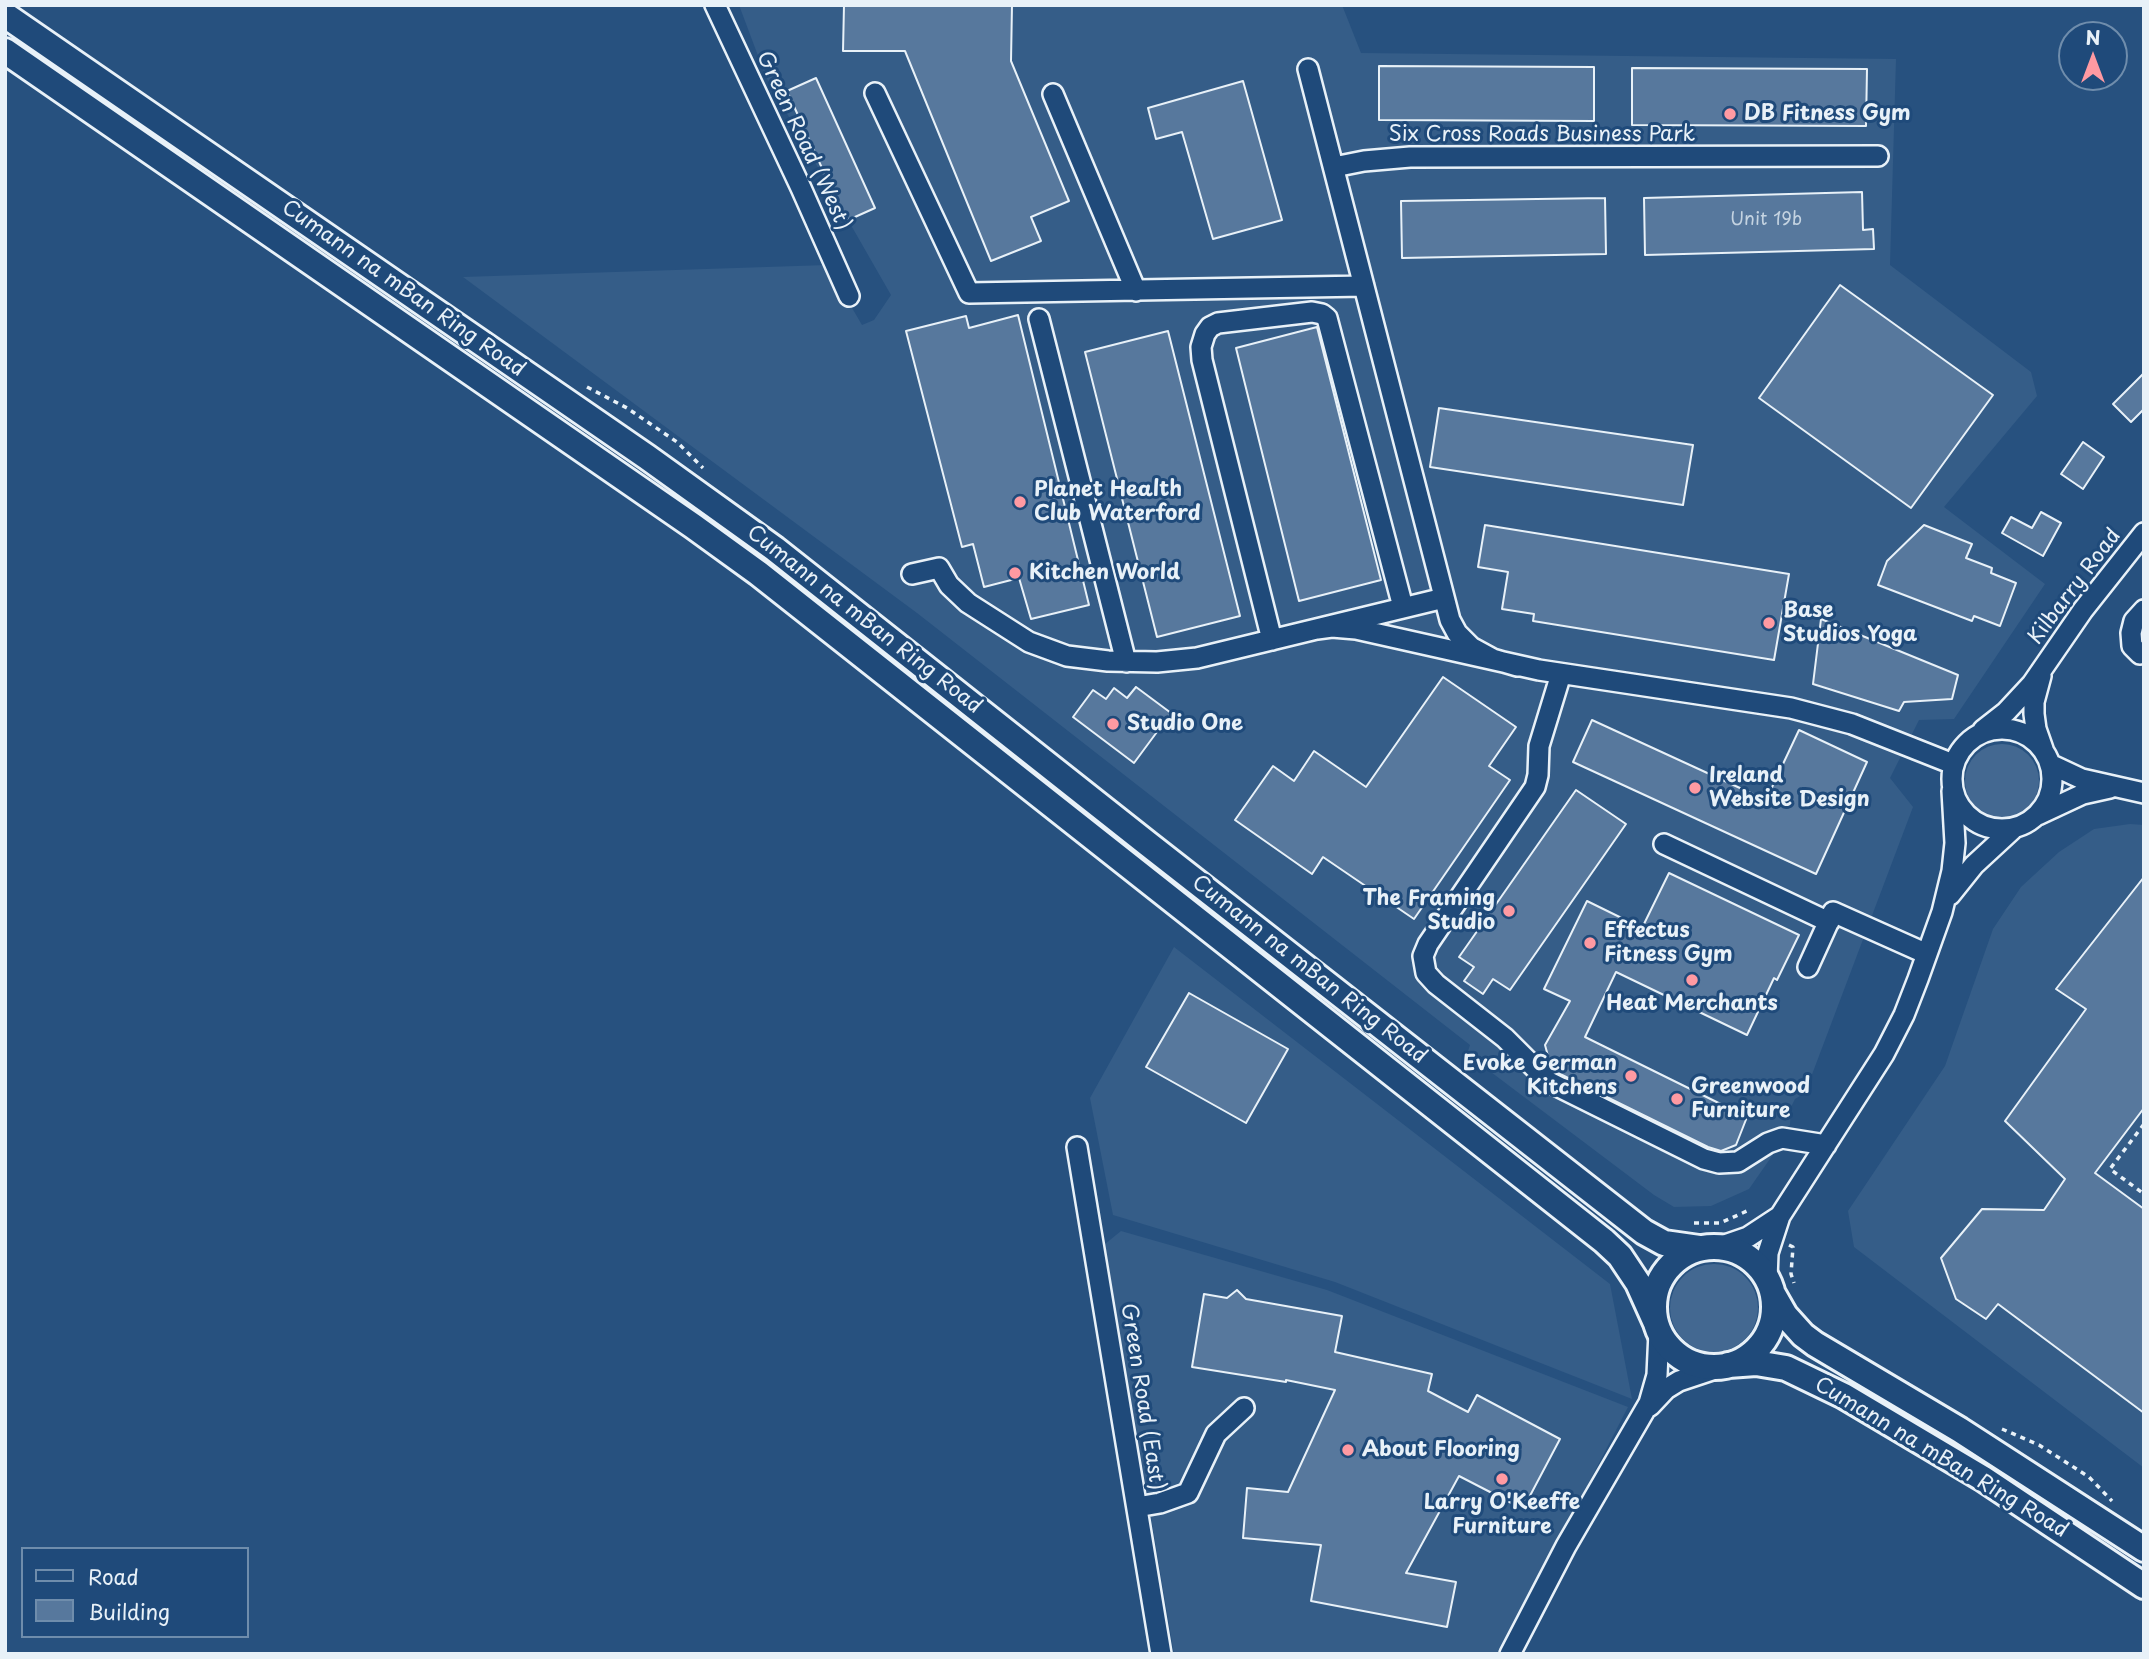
<!DOCTYPE html>
<style>
body{margin:0}
#map{position:relative;width:2149px;height:1659px;overflow:hidden;background:#27517f;font-family:"Playpen Sans",sans-serif}
canvas{display:block}
.frame{position:absolute;inset:0;border:7px solid #e8f1f8;pointer-events:none}
.legend{position:absolute;left:21px;top:1547px;width:228px;height:91px;box-sizing:border-box;background:#1f4a7a;border:2px solid #6f8dac;margin:0;padding:9px 12px;list-style:none;font-size:21px;color:#e8f1f8}
.legend li{display:flex;align-items:center;gap:14px;height:35px}
.legend b{width:35px;border:2px solid #6f8dac}
.north{position:absolute;left:2058px;top:21px;width:70px;height:70px;box-sizing:border-box;background:#1f4a7a;border:2px solid #6f8dac;border-radius:50%;rotate:0deg;font-size:19px;font-weight:700;line-height:28px;text-align:center;color:#e8f1f8}
.north::after{content:'';display:block;margin:auto;width:24px;height:32px;background:#ff9aa2;clip-path:polygon(50% 0,100% 100%,50% 72%,0 100%)}
</style>
<div id="map">
<canvas width="2149" height="1659"></canvas>
<div class="frame"></div>
<ul class="legend">
<li><b style="height:9px;background:#1f4a7a"></b>Road</li>
<li><b style="height:19px;background:#57789d"></b>Building</li>
</ul>
<div class="north">N</div>
</div>
<script>
const ctx = document.querySelector('canvas').getContext('2d');
ctx.lineJoin = 'round';
function fillPath(path, color) {
  ctx.fillStyle = color;
  ctx.fill(path, 'evenodd');
}
function poly(rows) {
  const path = new Path2D();
  for (const r of rows) {
    if (r.length === 3) {
      path.moveTo(r[0] + r[2], r[1]);
      path.arc(r[0], r[1], r[2], 0, 2 * Math.PI);
      continue;
    }
    path.moveTo(r[0], r[1]);
    for (let i = 2; i < r.length; i += 2) path.lineTo(r[i], r[i + 1]);
  }
  return path;
}
function strokePath(path, color, width, dash) {
  ctx.strokeStyle = color;
  ctx.lineWidth = width;
  ctx.lineCap = dash ? 'butt' : 'round';
  ctx.setLineDash(dash || []);
  ctx.stroke(path);
}
function drawText(font, color, halo, rows, align = 'center') {
  ctx.font = font + ' "Playpen Sans",sans-serif';
  ctx.lineWidth = 6;
  ctx.setLineDash([]);
  ctx.textBaseline = 'middle';
  ctx.strokeStyle = halo;
  ctx.fillStyle = color;
  for (const [text, x, y, turn = 0] of rows) {
    ctx.save();
    ctx.translate(x, y);
    ctx.rotate((+turn || 0) * Math.PI / 180);
    ctx.textAlign = isNaN(turn) ? turn : align;
    if (halo) ctx.strokeText(text, 0, 0);
    ctx.fillText(text, 0, 0);
    ctx.restore();
  }
}
const built = poly([
 [739,5,1342,5,1361,53,1896,59,1890,265,2031,372,2037,396,1944,507,2045,584,1954,719,1919,720,1890,778,1913,807,1805,1093,1795,1099,1791,1107,1790,1125,1772,1156,1749,1189,1711,1206,1674,1207,1654,1195,1467,1054,1470,1045,917,613,463,277,827,265,862,325,874,320,891,295,766,77],
 [2130,824,2144,825,2144,1468,1854,1247,1848,1211,1945,1066,1993,929,2021,887,2059,852,2094,829],
 [1174,947,1610,1284,1632,1399,1335,1282,1113,1215,1090,1098],
 [1121,1231,1327,1290,1628,1407,1500,1654,1174,1654,1105,1244]
]);
const green = poly([
 [2002,781,37],
 [1714,1308,44]
]);
const building = poly([
 [844,5,1012,5,1011,61,1069,201,1031,217,1041,241,991,261,905,51,843,51,844,5],
 [1379,66,1594,67,1594,121,1379,120,1379,66],
 [1632,68,1867,69,1866,126,1632,125,1632,68],
 [816,78,875,208,846,221,787,91,816,78],
 [1243,81,1282,220,1213,239,1182,132,1156,139,1148,108,1243,81],
 [1862,192,1863,230,1873,229,1874,249,1645,255,1644,198,1862,192],
 [1605,198,1606,254,1402,258,1401,201,1605,198],
 [1840,285,1993,395,1911,508,1759,398,1840,285],
 [1018,315,1089,605,1031,619,1019,578,984,587,973,544,962,547,906,331,966,316,969,328,1018,315],
 [1317,327,1381,580,1299,601,1236,348,1317,327],
 [1168,331,1240,616,1157,637,1085,352,1168,331],
 [2144,373,2144,409,2131,422,2113,404,2144,373],
 [1439,408,1693,445,1683,505,1430,467,1439,408],
 [2083,442,2104,457,2083,489,2061,474,2083,442],
 [2041,512,2061,523,2043,556,2002,533,2011,517,2032,528,2041,512],
 [1485,525,1789,574,1774,660,1533,621,1534,614,1502,609,1508,572,1478,567,1485,525],
 [1924,525,1972,544,1966,558,1992,568,1991,573,2016,583,2000,626,1974,616,1972,621,1878,585,1887,561,1924,525],
 [1821,619,1958,675,1952,699,1904,702,1899,711,1813,684,1821,619],
 [1443,677,1516,727,1489,766,1510,780,1414,919,1323,857,1312,874,1235,820,1273,766,1294,781,1314,751,1366,787,1443,677],
 [1136,687,1171,713,1134,763,1073,717,1093,690,1106,699,1114,688,1127,698,1136,687],
 [1592,720,1766,800,1799,730,1867,762,1816,874,1573,762,1592,720],
 [1576,790,1626,824,1510,990,1493,979,1483,994,1464,981,1474,967,1459,957,1576,790],
 [1669,873,1799,935,1777,980,1774,978,1747,1035,1616,972,1585,1037,1747,1117,1736,1145,1721,1151,1708,1147,1556,1072,1551,1067,1545,1045,1570,1001,1544,989,1587,901,1642,928,1669,873],
 [2144,877,2144,1108,2095,1173,2144,1209,2144,1413,1998,1304,1986,1319,1956,1299,1941,1258,1982,1209,2044,1210,2065,1179,2005,1121,2086,1009,2056,989,2144,877],
 [1189,993,1288,1049,1246,1123,1146,1067,1189,993],
 [1237,1290,1246,1299,1342,1316,1335,1352,1432,1374,1428,1391,1468,1412,1477,1395,1560,1439,1523,1509,1459,1476,1406,1573,1456,1582,1447,1627,1311,1601,1321,1545,1243,1538,1247,1488,1288,1492,1335,1390,1286,1380,1286,1382,1192,1367,1204,1294,1227,1298,1237,1290]
]);
const path = poly([
 [587,387,627,408,677,442,703,468],
 [2144,1124,2110,1169,2144,1194],
 [1694,1223,1720,1223,1747,1211,1749,1213],
 [1789,1245,1793,1247,1791,1274,1794,1283],
 [2002,1429,2039,1445,2089,1477,2112,1501]
]);
const minor = poly([
 [715,5,801,188,849,296],
 [1308,69,1450,620,1457,633,1471,647,1493,659,1517,666],
 [875,93,969,293,1364,286],
 [1053,94,1136,291],
 [1334,167,1364,161,1410,157,1878,156],
 [1039,319,1126,662],
 [912,574,939,568,949,585,968,603,1029,642,1067,656,1108,661,1157,662,1197,658,1444,598],
 [1317,629,1332,627,1356,629,1539,670,1791,708,1852,724,1953,764],
 [1272,640,1202,360,1201,347,1205,334,1210,327,1218,323,1312,312,1322,314,1327,318,1403,607],
 [2140,654,2132,646,2131,633,2134,621,2144,610],
 [1561,674,1539,746,1538,775,1535,787,1428,944,1423,956,1426,973,1436,984,1505,1038,1549,1082,1704,1159,1719,1163,1738,1162,1768,1143,1782,1138,1826,1145],
 [2041,676,2034,702,2034,714,2036,729,2043,749],
 [2002,779,50],
 [1983,730,2006,712,2032,684,2083,610,2144,533],
 [2050,764,2082,779,2144,793],
 [2038,815,2083,794,2110,788],
 [1664,844,1829,922],
 [1950,895,1974,865,2013,829],
 [1808,967,1833,912,1927,954],
 [1077,1147,1161,1654],
 [1719,1247,1748,1237,1780,1216],
 [1767,1279,1768,1253,1780,1216,1884,1054,1904,1015,1918,979,1942,912,1952,871,1955,843,1952,791],
 [1650,1406,1666,1389,1679,1381,1721,1367],
 [1137,1507,1160,1503,1188,1493,1216,1434,1244,1408],
 [1510,1654,1566,1546,1649,1403,1657,1375,1659,1332]
]);
const major = poly([
 [5,15,647,457,775,549,1148,844,1644,1232,1664,1243,1699,1248],
 [5,51,693,526,758,573,1604,1241,1620,1256,1638,1283,1656,1323],
 [1714,1307,60],
 [1773,1294,1785,1315,1803,1335,1815,1344,1960,1430,2144,1549],
 [1728,1365,1756,1363,1786,1368,1844,1396,1982,1478,2144,1586]
]);
const markers = [
 [1730,114,7,"#ff9aa2"],
 [1020,502,7,"#ff9aa2"],
 [1015,573,7,"#ff9aa2"],
 [1769,623,7,"#ff9aa2"],
 [1113,724,7,"#ff9aa2"],
 [1695,788,7,"#ff9aa2"],
 [1509,911,7,"#ff9aa2"],
 [1590,943,7,"#ff9aa2"],
 [1692,980,7,"#ff9aa2"],
 [1631,1076,7,"#ff9aa2"],
 [1677,1099,7,"#ff9aa2"],
 [1348,1450,7,"#ff9aa2"],
 [1502,1479,7,"#ff9aa2"]
];
const numberNames = [
 ["Unit 19b",1766,220]
];
const poiNames = [
 ["DB Fitness Gym",1744,114],
 ["Planet Health",1034,490],
 ["Club Waterford",1034,514],
 ["Kitchen World",1029,573],
 ["Base",1783,611],
 ["Studios Yoga",1783,635],
 ["Studio One",1127,724],
 ["Ireland",1709,776],
 ["Website Design",1709,800],
 ["The Framing",1495,899,"right"],
 ["Studio",1495,923,"right"],
 ["Effectus",1604,931],
 ["Fitness Gym",1604,955],
 ["Heat Merchants",1692,1004,"center"],
 ["Evoke German",1617,1064,"right"],
 ["Kitchens",1617,1088,"right"],
 ["Greenwood",1691,1087],
 ["Furniture",1691,1111],
 ["About Flooring",1362,1450],
 ["Larry O'Keeffe",1502,1503,"center"],
 ["Furniture",1502,1527,"center"]
];
const streetNames = [
 ["Six Cross Roads Business Park",1542,135],
 ["Green Road (West)",803,141,65],
 ["Cumann na mBan Ring Road",403,289,35],
 ["Kilbarry Road",2075,587,-53],
 ["Cumann na mBan Ring Road",864,620,38],
 ["Cumann na mBan Ring Road",1309,970,38],
 ["Green Road (East)",1142,1397,81],
 ["Cumann na mBan Ring Road",1941,1458,31]
];
fillPath(built, '#355d88');
fillPath(green, '#436891');
fillPath(building, '#57789d');
strokePath(building, '#e8f1f8', 2);
strokePath(minor, '#e8f1f8', 24);
strokePath(major, '#e8f1f8', 30);
strokePath(path, '#e8f1f8', 3.5, [5, 5]);
strokePath(minor, '#1f4a7a', 19);
strokePath(major, '#1f4a7a', 24);
for (const [x, y, r, color] of markers) {
  const dot = new Path2D();
  dot.arc(x, y, r, 0, 2 * Math.PI);
  ctx.fillStyle = color;
  ctx.fill(dot);
  strokePath(dot, '#1f4a7a', 2.5);
}
drawText('18px', '#c4d3e1', null, numberNames);
drawText('bold 21px', '#e8f1f8', '#1f4a7a', poiNames, 'left');
drawText('21px', '#e8f1f8', '#1f4a7a', streetNames);
</script>
